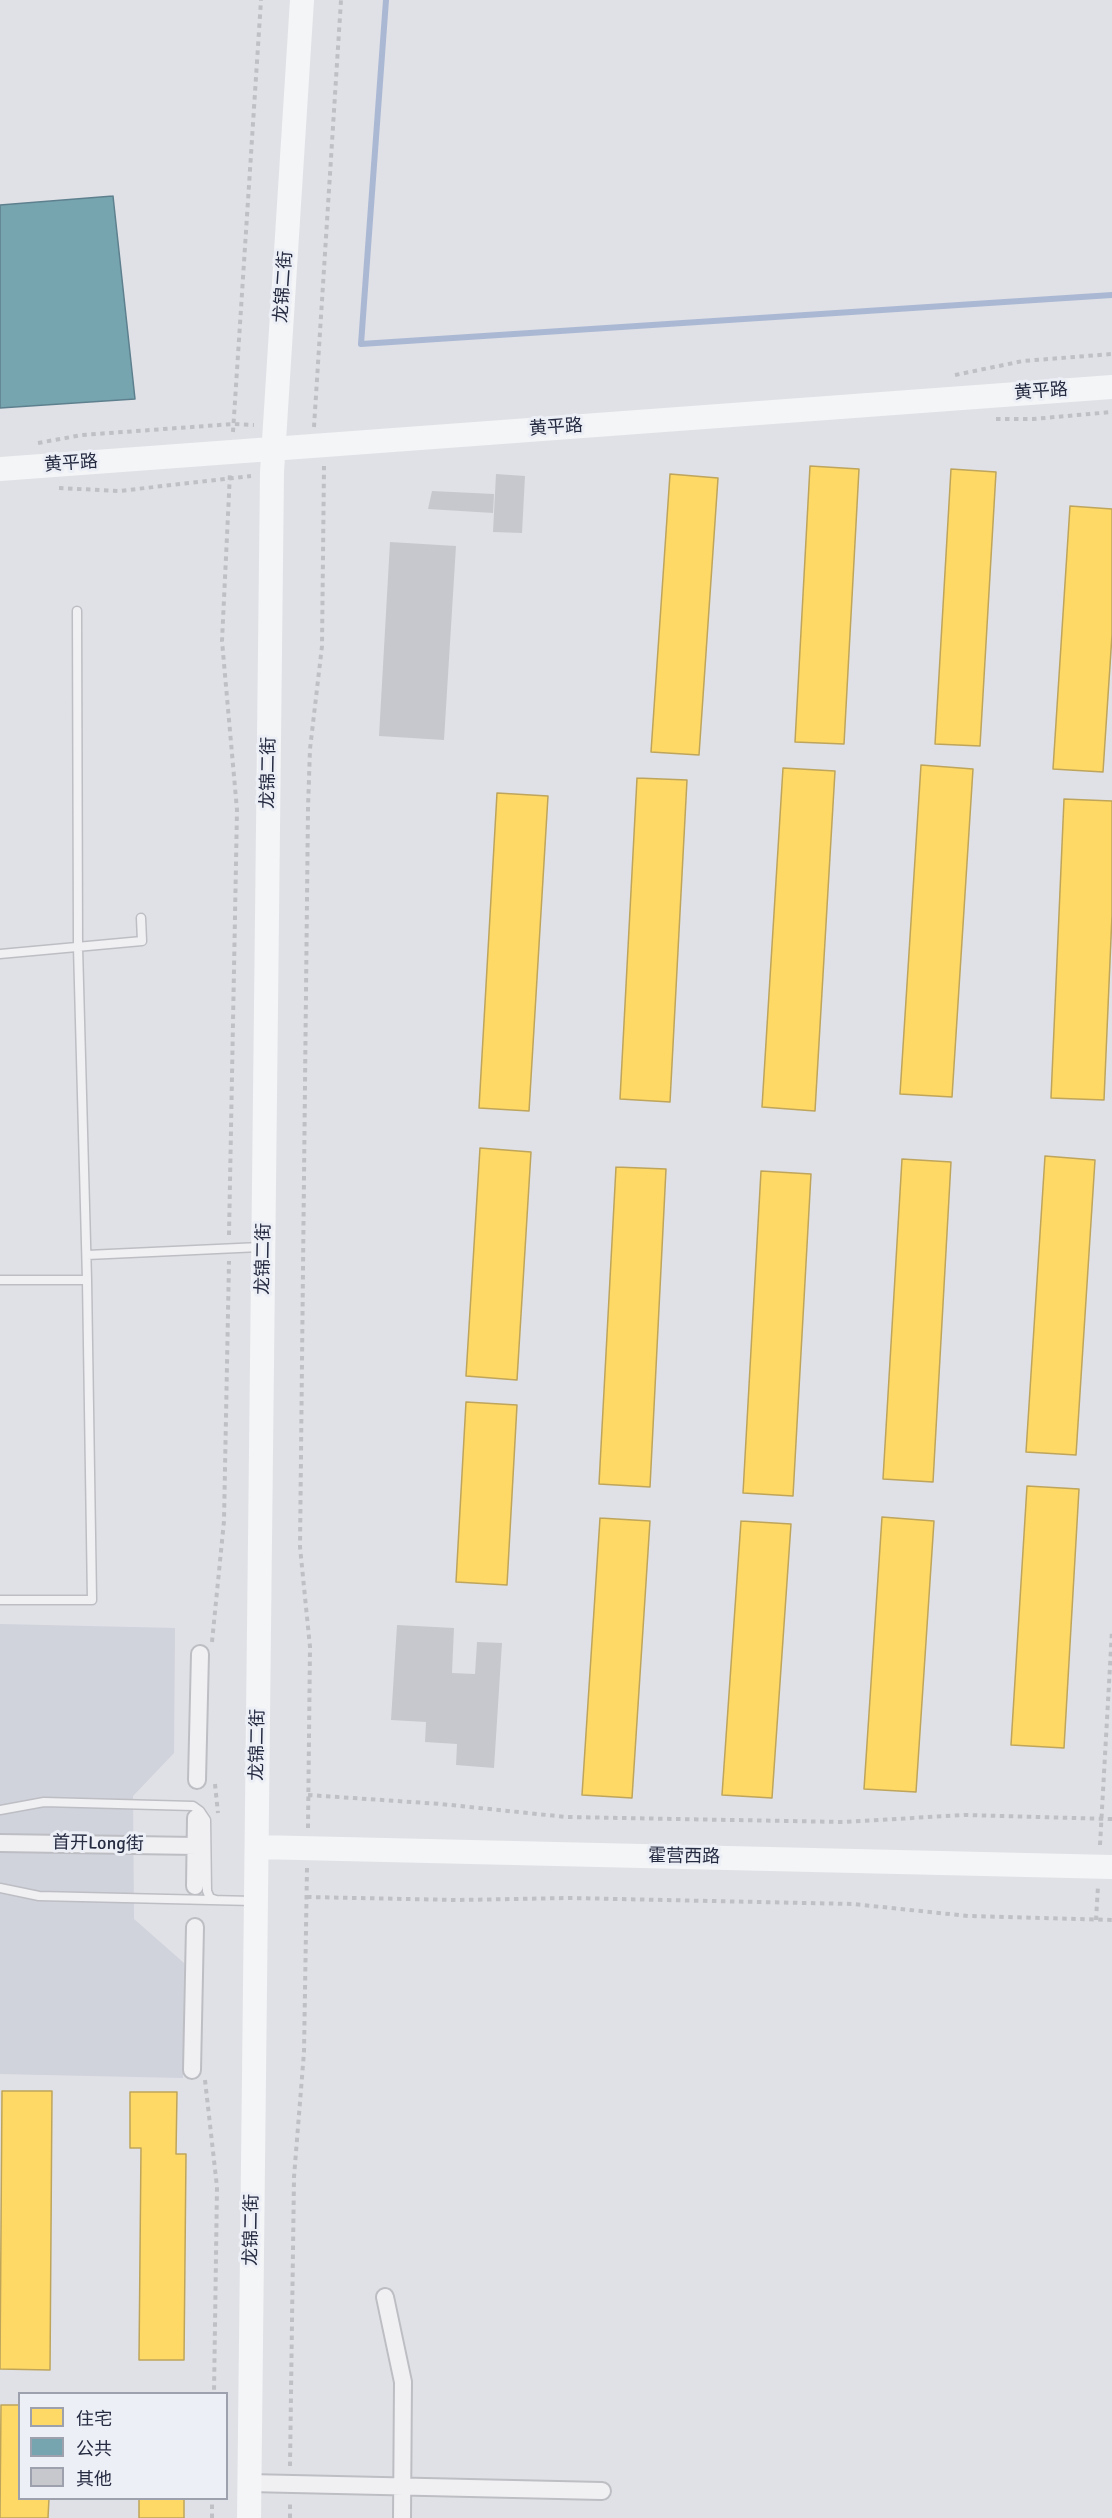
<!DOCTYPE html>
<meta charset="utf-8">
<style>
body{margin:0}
#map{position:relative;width:1112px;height:2518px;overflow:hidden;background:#e0e1e6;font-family:Signika,"Noto Sans SC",sans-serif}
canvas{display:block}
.legend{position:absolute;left:18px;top:2392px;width:210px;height:108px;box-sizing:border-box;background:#edeff6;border:2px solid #9da1ae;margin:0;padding:8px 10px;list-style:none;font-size:18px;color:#252b41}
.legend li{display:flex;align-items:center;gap:12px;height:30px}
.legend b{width:30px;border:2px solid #9da1ae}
</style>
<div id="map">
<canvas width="1112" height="2518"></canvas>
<ul class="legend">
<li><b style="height:16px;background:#ffd966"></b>住宅</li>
<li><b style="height:16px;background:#76a5af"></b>公共</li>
<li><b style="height:16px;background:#c7c8ce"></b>其他</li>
</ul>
</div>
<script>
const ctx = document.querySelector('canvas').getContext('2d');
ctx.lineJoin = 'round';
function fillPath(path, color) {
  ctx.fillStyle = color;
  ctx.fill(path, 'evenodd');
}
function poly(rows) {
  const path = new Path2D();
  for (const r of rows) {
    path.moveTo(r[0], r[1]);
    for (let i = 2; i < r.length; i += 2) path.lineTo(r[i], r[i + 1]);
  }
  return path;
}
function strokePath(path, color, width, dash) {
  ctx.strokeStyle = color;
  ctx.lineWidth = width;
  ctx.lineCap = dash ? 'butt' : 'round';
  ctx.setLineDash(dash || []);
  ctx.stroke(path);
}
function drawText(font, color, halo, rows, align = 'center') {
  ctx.font = font + ' Signika,"Noto Sans SC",sans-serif';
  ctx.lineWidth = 6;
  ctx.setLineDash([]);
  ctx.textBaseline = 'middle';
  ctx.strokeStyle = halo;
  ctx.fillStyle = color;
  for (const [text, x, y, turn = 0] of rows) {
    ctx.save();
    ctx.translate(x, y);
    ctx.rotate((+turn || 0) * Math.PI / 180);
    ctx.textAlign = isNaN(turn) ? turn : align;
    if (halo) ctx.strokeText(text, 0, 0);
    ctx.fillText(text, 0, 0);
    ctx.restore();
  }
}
const built = poly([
 [0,1624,175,1628,174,1753,133,1796,134,1919,184,1963,183,2078,0,2074]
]);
const homes = poly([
 [810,466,859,469,844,744,795,742,810,466],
 [951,469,996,472,980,746,935,744,951,469],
 [670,474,718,478,699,755,651,752,670,474],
 [1070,506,1112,509,1112,635,1103,772,1053,769,1070,506],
 [921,765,973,769,952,1097,900,1094,921,765],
 [783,768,835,771,815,1111,762,1107,783,768],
 [637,778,687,780,670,1102,620,1099,637,778],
 [497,793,548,796,529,1111,479,1108,497,793],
 [1064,799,1112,801,1112,915,1104,1100,1051,1098,1064,799],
 [480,1148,531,1152,517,1380,466,1376,480,1148],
 [1045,1156,1095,1160,1076,1455,1026,1452,1045,1156],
 [902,1159,951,1162,933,1482,883,1479,902,1159],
 [616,1167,666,1169,650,1487,599,1484,616,1167],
 [761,1171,811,1174,793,1496,743,1493,761,1171],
 [466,1402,517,1405,507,1585,456,1582,466,1402],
 [1027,1486,1079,1489,1064,1748,1011,1745,1027,1486],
 [882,1517,934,1521,916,1792,864,1789,882,1517],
 [600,1518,650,1521,632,1798,582,1795,600,1518],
 [741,1521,791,1524,772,1798,722,1795,741,1521],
 [2,2091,52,2091,50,2370,0,2369,2,2091],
 [130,2092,177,2092,176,2154,186,2154,184,2360,139,2360,141,2148,130,2148,130,2092],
 [1,2405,20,2405,20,2498,49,2498,48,2518,0,2518,1,2405],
 [139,2498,184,2498,184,2518,139,2518,139,2498]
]);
const public = poly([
 [113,196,135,399,0,408,0,205,113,196]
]);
const stream = poly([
 [386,0,361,344,1112,295]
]);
const building = poly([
 [496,474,525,476,522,533,493,532],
 [432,491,494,494,493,513,428,509],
 [390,542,456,546,444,740,379,736],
 [397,1625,454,1628,452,1673,475,1674,477,1642,502,1643,494,1768,456,1765,457,1744,425,1742,426,1722,391,1720]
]);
const path = poly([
 [955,375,1023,361,1112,354],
 [996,419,1033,419,1112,412],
 [314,427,341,0],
 [233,432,261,0],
 [38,443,82,435,233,424,254,425],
 [59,488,119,491,251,476],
 [229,1235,237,810,222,641,230,473],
 [212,1642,224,1521,229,1261],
 [215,1784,218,1813],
 [308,1795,441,1804,566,1817,843,1822,964,1815,1112,1819],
 [308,1828,310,1647,300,1547,308,808,310,749,322,646,324,466],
 [1100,1845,1112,1630],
 [307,1897,457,1900,570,1898,853,1904,968,1916,1112,1920],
 [1096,1920,1098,1886],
 [205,2080,217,2187,214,2394],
 [290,2466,294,2177,304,2052,307,1868],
 [212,2518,212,2498],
 [290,2518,290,2501]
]);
const lane = poly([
 [0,954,142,941,141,918],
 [87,1255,260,1247],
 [0,1280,87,1280],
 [0,1600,92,1600,87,1280,78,947,77,611],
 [0,1810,44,1802,193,1806,200,1811,206,1820,207,1891,210,1898,216,1900],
 [0,1888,39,1896,253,1901]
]);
const street = poly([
 [197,1780,200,1654],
 [0,1843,196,1846],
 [195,1886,196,1818],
 [192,2070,195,1927],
 [385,2297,403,2382,402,2518],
 [249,2483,602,2491]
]);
const secondary = poly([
 [0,469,1112,387],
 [257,1847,1112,1867],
 [249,2518,272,472,302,0]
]);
const streetNames = [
 ["龙锦二街",284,287,-86],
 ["黄平路",1041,392,-4],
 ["黄平路",556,428,-4],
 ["黄平路",71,464,-4],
 ["龙锦二街",269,773,-89],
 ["龙锦二街",264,1259,-89],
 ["龙锦二街",258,1745,-89],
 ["首开Long街",98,1844,1],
 ["霍营西路",684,1857,1],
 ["龙锦二街",252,2230,-89]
];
fillPath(built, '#d0d2dc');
fillPath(homes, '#ffd966');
strokePath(homes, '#bea55b', 1.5);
fillPath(public, '#76a5af');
strokePath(public, '#5e808e', 1.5);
strokePath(stream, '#abb8d4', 6);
fillPath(building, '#c7c8ce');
strokePath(lane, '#bdbec4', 11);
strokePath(street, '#bdbec4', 20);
strokePath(path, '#bfc0c6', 4, [4.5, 4.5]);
strokePath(lane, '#f0f0f3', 8);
strokePath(street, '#f0f0f3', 16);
strokePath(secondary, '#f4f5f6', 24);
drawText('18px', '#252b41', '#edeff6', streetNames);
</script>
